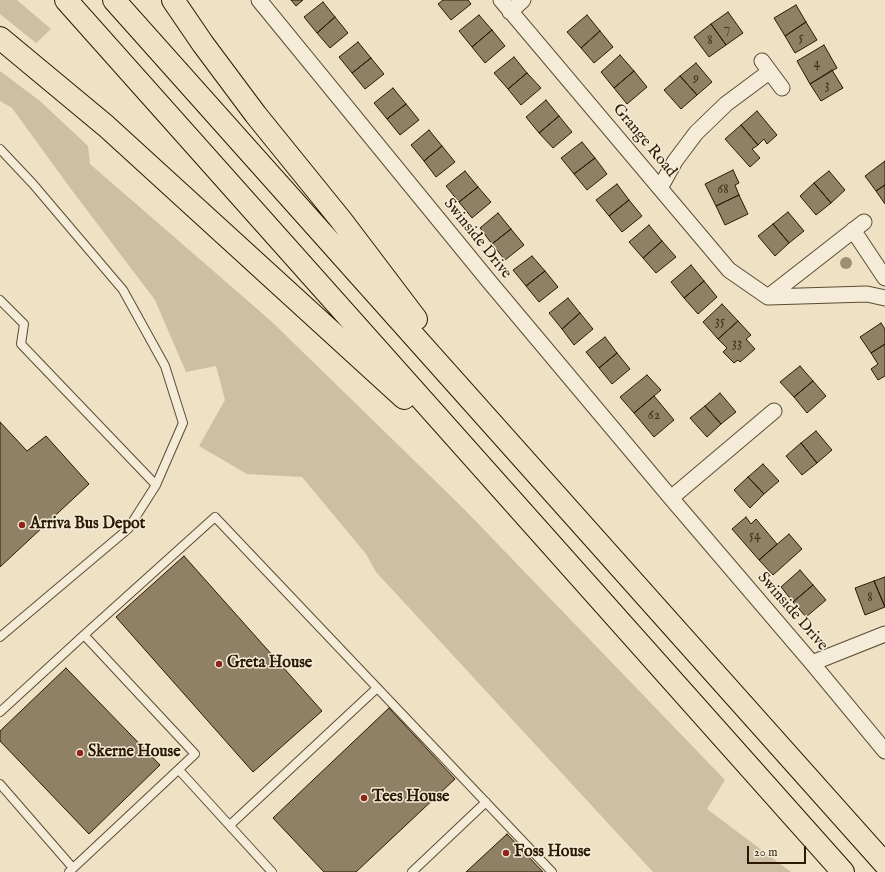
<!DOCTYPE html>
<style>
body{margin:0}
#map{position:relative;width:885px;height:872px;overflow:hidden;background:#eee1c4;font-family:"IM FELL English",serif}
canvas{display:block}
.scale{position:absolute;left:747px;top:846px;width:59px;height:18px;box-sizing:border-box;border:2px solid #2b1a01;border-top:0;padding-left:5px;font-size:12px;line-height:14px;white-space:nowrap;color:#2b1a01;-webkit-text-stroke:3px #f4ecd9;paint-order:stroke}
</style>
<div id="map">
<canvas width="885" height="872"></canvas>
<div class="scale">20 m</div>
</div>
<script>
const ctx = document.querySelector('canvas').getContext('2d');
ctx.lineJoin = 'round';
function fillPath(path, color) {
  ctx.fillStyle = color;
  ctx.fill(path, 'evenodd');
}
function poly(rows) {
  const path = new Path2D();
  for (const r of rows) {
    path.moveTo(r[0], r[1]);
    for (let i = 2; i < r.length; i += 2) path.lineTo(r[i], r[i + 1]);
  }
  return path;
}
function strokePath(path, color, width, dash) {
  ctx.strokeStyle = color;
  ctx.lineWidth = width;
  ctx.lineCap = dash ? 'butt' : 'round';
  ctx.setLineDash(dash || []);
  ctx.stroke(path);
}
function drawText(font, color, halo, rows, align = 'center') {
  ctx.font = font + ' "IM FELL English",serif';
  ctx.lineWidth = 3;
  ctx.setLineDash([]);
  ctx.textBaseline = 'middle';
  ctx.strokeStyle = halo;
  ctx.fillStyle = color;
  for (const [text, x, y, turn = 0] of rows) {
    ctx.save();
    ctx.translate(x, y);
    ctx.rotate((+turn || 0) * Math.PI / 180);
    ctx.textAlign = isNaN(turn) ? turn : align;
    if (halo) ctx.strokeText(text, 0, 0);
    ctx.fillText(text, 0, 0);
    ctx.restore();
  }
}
const green = poly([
 [0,0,17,0,51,29,36,43,0,14],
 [0,71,40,101,88,146,90,164,271,321,464,509,725,780,707,809,791,872,653,872,376,572,366,554,302,477,247,474,199,446,225,400,216,366,186,372,155,300,71,189,12,108,0,101]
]);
const building = poly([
 [291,0,303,0,296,6,291,0],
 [443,0,468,0,471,4,451,20,438,4,443,0],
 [323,2,335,17,317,33,304,17,323,2],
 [796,5,806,22,785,36,774,18,796,5],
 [728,12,743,33,726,45,711,24,728,12],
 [479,15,492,30,472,47,459,31,479,15],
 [587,15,600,31,581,48,567,32,587,15],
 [335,17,348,33,330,48,317,33,335,17],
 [806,22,817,40,795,53,785,36,806,22],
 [711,24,726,45,709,57,694,37,711,24],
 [492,30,505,46,485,63,472,47,492,30],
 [600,31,613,47,594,63,581,48,600,31],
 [358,42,371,58,352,73,339,57,358,42],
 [824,45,837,68,810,84,797,61,824,45],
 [620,55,634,71,614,88,601,72,620,55],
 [514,57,527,73,508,89,494,73,514,57],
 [371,58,384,74,365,89,352,73,371,58],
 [696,63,712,82,697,95,680,76,696,63],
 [832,70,843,88,821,101,810,84,832,70],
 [634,71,647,87,627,104,614,88,634,71],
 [527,73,541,88,521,105,508,89,527,73],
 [680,76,697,95,681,109,664,90,680,76],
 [393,88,406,104,387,119,374,103,393,88],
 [546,100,559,116,539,133,526,117,546,100],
 [406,104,419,120,400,135,387,119,406,104],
 [757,111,777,135,767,144,764,139,758,145,741,125,757,111],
 [559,116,572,132,553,148,539,133,559,116],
 [741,125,758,145,752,149,760,158,750,167,725,139,741,125],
 [429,130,442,146,424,161,411,145,429,130],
 [582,142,595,158,574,174,561,158,582,142],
 [442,146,455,162,436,177,424,161,442,146],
 [595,158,607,174,587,190,574,174,595,158],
 [885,161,885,185,876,191,865,176,885,161],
 [733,170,739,183,735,185,739,195,716,206,705,184,733,170],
 [465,171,478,187,459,202,446,186,465,171],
 [829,171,845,190,831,203,814,183,829,171],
 [814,183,831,203,816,215,800,196,814,183],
 [617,184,629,200,609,216,596,200,617,184],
 [885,185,885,204,876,191,885,185],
 [478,187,491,202,472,218,459,202,478,187],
 [739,195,748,214,725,225,716,206,739,195],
 [629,200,642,216,622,232,609,216,629,200],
 [788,212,804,231,789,243,773,224,788,212],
 [498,213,511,229,492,244,480,228,498,213],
 [773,224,789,243,775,256,758,236,773,224],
 [649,225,662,241,643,258,629,242,649,225],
 [511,229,524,245,505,260,492,244,511,229],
 [662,241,676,257,656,273,643,258,662,241],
 [532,256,545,271,526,286,513,270,532,256],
 [691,265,704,281,684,298,671,282,691,265],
 [545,271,558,287,539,302,526,286,545,271],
 [704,281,717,297,698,314,684,298,704,281],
 [568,298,580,313,562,329,549,313,568,298],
 [722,304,738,321,718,339,703,322,722,304],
 [580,313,593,329,574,345,562,329,580,313],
 [738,321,751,335,746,339,755,349,740,362,738,360,734,363,723,352,727,348,718,339,738,321],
 [881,323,885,329,885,344,871,353,860,337,881,323],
 [605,337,617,353,599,368,586,352,605,337],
 [885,344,885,376,878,380,871,369,878,364,871,353,885,344],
 [617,353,630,369,612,384,599,368,617,353],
 [800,366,813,381,794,397,780,382,800,366],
 [647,375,661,390,634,413,620,397,647,375],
 [813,381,826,396,807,413,794,397,813,381],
 [720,393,736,412,721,424,705,406,720,393],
 [654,396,674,420,654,437,634,413,654,396],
 [705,406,721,424,707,437,690,418,705,406],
 [0,422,27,451,46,436,89,484,0,567,0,422],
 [816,431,832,450,817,463,801,443,816,431],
 [801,443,817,463,802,475,786,456,801,443],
 [763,464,779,481,764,494,748,477,763,464],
 [748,477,764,494,750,508,734,490,748,477],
 [746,517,751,524,756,519,777,544,759,560,732,529,746,517],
 [789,534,802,549,773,575,759,560,789,534],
 [184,556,322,711,253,772,116,617,184,556],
 [800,570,813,585,793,602,781,587,800,570],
 [885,577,885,607,874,581,885,577],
 [874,581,885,607,865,615,855,588,874,581],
 [813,585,826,600,806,617,793,602,813,585],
 [66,668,160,765,89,834,0,741,0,731,66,668],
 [389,708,455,779,356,872,324,872,273,818,389,708],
 [507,834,543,872,466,872,507,834]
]);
const service = poly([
 [0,149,33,184,123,290,165,366,183,423,156,485,128,529,0,637],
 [0,300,24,324,21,344,156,485],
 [0,712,84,635],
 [179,770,272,872],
 [0,784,73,868],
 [230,825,377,688],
 [69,872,195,754,84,635,215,517,552,872],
 [412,872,486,802]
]);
const minor = poly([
 [259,0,488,280,671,498,812,663,885,751],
 [501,0,729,270,768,297,867,294,885,298],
 [510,12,523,0],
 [762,61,782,88],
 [660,188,675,161,696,133,726,104,769,72],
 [853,230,885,278],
 [768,297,864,222],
 [671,498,774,411],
 [812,663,885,634]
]);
const motorway = poly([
 [66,0,843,872],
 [114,0,885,864],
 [173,0,203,44,256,115,341,220,416,319],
 [0,38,106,126,404,398]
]);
const trees = [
 [846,263]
];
const markers = [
 [22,525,4,"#8f2418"],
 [219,664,4,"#8f2418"],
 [80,753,4,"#8f2418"],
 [364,798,4,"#8f2418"],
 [506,853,4,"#8f2418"]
];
const numberNames = [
 ["7",727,29],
 ["5",801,38],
 ["8",710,41],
 ["4",817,64],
 ["9",696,79],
 ["3",827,86],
 ["68",723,190],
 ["35",720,322],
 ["33",737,344],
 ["62",654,416],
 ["54",755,536],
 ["8",870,598]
];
const streetNames = [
 ["Grange Road",644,141,50],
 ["Swinside Drive",477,239,51],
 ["Swinside Drive",792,612,49]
];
const poiNames = [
 ["Arriva Bus Depot",30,525],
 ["Greta House",227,664],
 ["Skerne House",88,753],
 ["Tees House",372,798],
 ["Foss House",514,853]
];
fillPath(green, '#cdbfa3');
fillPath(building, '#908166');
strokePath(building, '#2b1a01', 1);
strokePath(service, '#5c4c32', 10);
strokePath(minor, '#5c4c32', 17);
strokePath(motorway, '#2b1a01', 24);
strokePath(service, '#f4ecd9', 8);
strokePath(minor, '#f4ecd9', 15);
strokePath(motorway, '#eee1c4', 22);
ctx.fillStyle = '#9e8f74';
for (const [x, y] of trees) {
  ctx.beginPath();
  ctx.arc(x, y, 6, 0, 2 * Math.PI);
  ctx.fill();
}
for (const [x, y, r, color] of markers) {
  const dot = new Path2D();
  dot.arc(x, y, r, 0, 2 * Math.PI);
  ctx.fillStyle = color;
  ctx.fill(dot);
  strokePath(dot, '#f4ecd9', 1.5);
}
drawText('14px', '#44341a', null, numberNames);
drawText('16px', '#2b1a01', '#f4ecd9', streetNames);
drawText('bold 16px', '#2b1a01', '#f4ecd9', poiNames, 'left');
</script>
